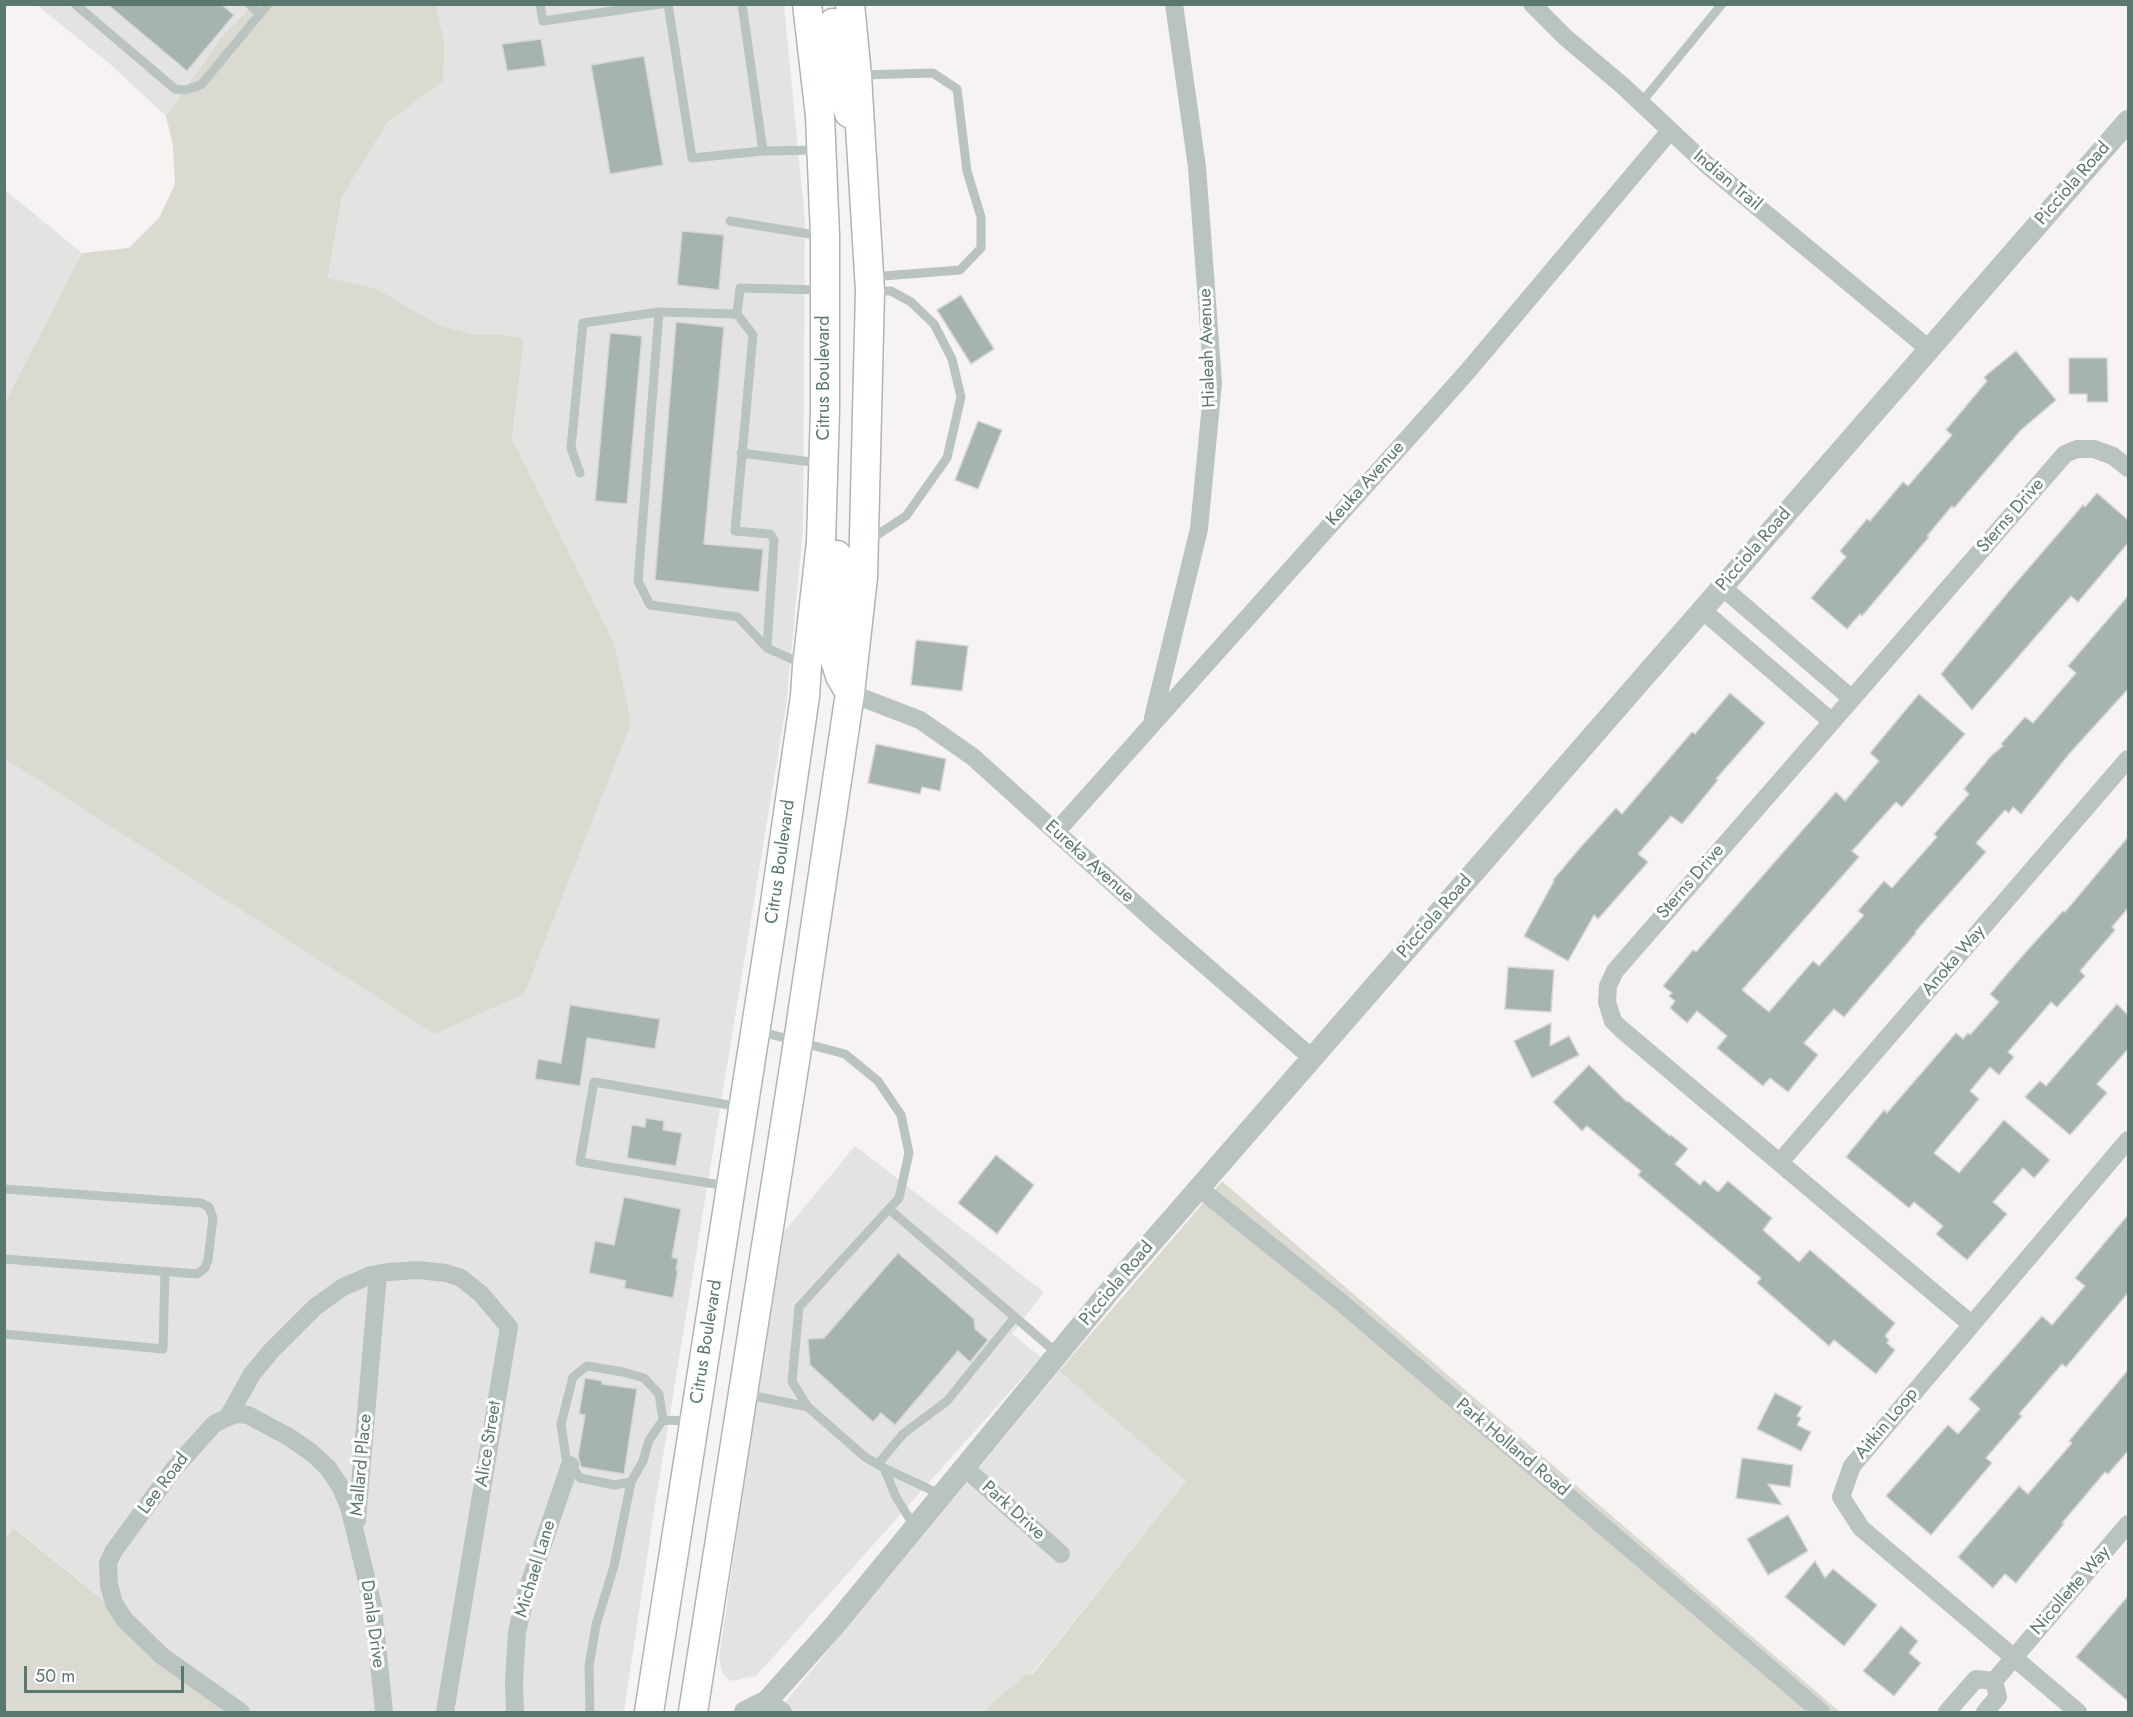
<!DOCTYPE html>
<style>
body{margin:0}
#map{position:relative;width:2133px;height:1717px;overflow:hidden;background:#f6f3f2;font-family:Jost,sans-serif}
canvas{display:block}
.frame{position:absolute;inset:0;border:6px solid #5b7870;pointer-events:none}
.scale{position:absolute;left:24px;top:1666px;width:160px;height:27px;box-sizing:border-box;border:3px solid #5b7870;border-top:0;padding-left:8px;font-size:18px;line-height:21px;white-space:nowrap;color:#5b7870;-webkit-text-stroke:4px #fff;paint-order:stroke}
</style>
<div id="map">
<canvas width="2133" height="1717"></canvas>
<div class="frame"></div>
<div class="scale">50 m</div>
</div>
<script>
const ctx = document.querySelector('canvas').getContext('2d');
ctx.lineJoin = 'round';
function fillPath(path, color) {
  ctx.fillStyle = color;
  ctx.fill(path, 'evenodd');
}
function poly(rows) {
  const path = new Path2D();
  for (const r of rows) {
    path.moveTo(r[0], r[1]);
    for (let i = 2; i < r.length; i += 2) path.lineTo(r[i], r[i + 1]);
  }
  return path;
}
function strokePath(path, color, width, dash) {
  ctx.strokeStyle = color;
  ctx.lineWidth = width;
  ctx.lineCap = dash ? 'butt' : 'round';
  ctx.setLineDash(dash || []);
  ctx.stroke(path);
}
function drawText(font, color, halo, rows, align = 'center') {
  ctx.font = font + ' Jost,sans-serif';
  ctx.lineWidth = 6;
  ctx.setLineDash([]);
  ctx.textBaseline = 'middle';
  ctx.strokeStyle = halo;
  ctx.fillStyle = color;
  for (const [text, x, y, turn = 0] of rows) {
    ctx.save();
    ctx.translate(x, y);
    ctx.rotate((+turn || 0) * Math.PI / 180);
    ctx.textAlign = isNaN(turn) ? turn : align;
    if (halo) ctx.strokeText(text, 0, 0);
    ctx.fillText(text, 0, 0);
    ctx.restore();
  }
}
const built = poly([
 [37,5,253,5,222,36,166,116,111,65],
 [436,5,784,5,805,221,803,530,786,706,654,1511,624,1712,242,1712,15,1528,5,1539,5,759,434,1034,614,642,512,438,524,339,507,335,477,335,441,326,377,289,328,279,342,197,387,123,443,81,445,45],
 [5,190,82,253,5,405],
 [855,1146,1044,1292,1012,1334,1041,1357,756,1676,731,1681,723,1674,719,1660,779,1238],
 [1059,1371,1187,1480,1031,1675,1026,1674,987,1707,986,1712,777,1712]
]);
const green = poly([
 [253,5,436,5,445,45,443,81,387,123,342,197,328,278,377,289,441,326,477,335,507,335,524,339,512,438,614,642,631,723,524,994,434,1034,5,759,4,405,82,253,129,248,159,218,175,184,173,146,166,116,222,36],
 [1222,1181,1840,1712,986,1712,987,1707,1026,1674,1032,1675,1186,1481,1059,1371],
 [14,1528,242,1712,5,1712,5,1539]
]);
const building = poly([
 [107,4,221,4,234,15,187,71,107,4],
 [541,39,546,66,507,71,502,44,541,39],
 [644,56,663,165,610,174,591,65,644,56],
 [682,231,724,235,719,290,677,285,682,231],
 [961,295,994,349,971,364,937,310,961,295],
 [676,322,724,327,704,544,763,549,759,592,655,580,676,322],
 [610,333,642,336,627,504,595,501,610,333],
 [2016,351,2056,400,2021,430,1954,508,1952,506,1927,536,1929,537,1862,616,1860,614,1847,629,1811,598,1846,557,1840,551,1867,519,1870,521,1903,482,1908,486,1952,435,1946,430,1987,381,1984,377,2016,351],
 [2069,358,2107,358,2108,402,2087,402,2087,394,2069,394,2069,358],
 [978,421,1002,430,978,489,955,480,978,421],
 [2097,493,2128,520,2128,543,2078,602,2071,596,1972,710,1941,674,2009,591,2083,505,2085,507,2097,493],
 [2128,596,2128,689,2069,754,2021,814,2013,807,2009,813,2005,810,1998,818,1976,843,1986,852,1915,932,1916,933,1844,1017,1834,1009,1804,1043,1818,1055,1788,1092,1770,1078,1763,1086,1717,1048,1727,1036,1697,1011,1687,1023,1670,1008,1675,1001,1669,996,1672,993,1663,986,1693,950,1696,952,1836,792,1845,801,1879,761,1870,753,1919,694,1965,734,1902,807,1896,802,1852,851,1859,857,1742,990,1769,1012,1813,961,1819,966,1864,915,1858,911,1884,881,1892,888,1937,837,1934,834,1969,794,1964,789,1991,756,2003,746,2001,744,2025,717,2033,723,2076,673,2068,666,2128,596],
 [916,640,968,646,962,691,911,685,916,640],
 [1730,693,1765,723,1716,779,1718,780,1682,824,1671,816,1638,854,1648,862,1598,919,1594,915,1568,961,1524,936,1554,881,1553,880,1580,848,1616,808,1622,814,1692,732,1695,734,1730,693],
 [876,744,946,759,940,791,922,787,920,794,868,783,876,744],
 [2128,837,2128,908,2112,927,2115,930,2080,971,2085,976,2057,1007,2051,1002,2008,1052,2014,1057,1999,1075,1990,1067,1970,1091,1979,1099,1934,1153,1959,1173,2004,1120,2050,1160,2034,1178,2023,1168,1993,1202,2007,1214,1967,1260,1936,1234,1943,1226,1914,1202,1909,1208,1846,1157,1884,1110,1887,1113,1956,1033,1963,1039,1968,1033,1970,1035,1999,1002,1990,994,2025,953,2063,911,2065,912,2128,837],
 [1508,967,1554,970,1551,1012,1505,1009,1508,967],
 [2117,1004,2128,1015,2128,1049,2097,1084,2107,1093,2070,1135,2025,1097,2040,1081,2046,1086,2117,1004],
 [570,1005,660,1019,655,1049,587,1038,580,1086,535,1079,538,1059,561,1063,570,1005],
 [1551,1023,1550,1046,1569,1036,1579,1055,1532,1078,1514,1041,1551,1023],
 [1589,1065,1627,1102,1628,1101,1670,1136,1671,1135,1688,1149,1675,1164,1700,1185,1704,1180,1718,1192,1728,1181,1772,1218,1763,1230,1799,1262,1810,1250,1895,1323,1885,1336,1889,1340,1887,1343,1895,1350,1876,1374,1834,1340,1829,1346,1757,1283,1761,1278,1638,1175,1641,1171,1587,1126,1582,1131,1553,1102,1589,1065],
 [646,1118,664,1121,663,1130,682,1133,676,1166,627,1158,632,1125,645,1127,646,1118],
 [996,1155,1034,1185,997,1234,958,1203,996,1155],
 [624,1197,681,1209,672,1257,678,1259,676,1270,678,1270,673,1298,624,1288,626,1281,589,1273,595,1241,614,1245,624,1197],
 [2128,1215,2128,1293,2066,1367,2062,1364,2019,1414,2022,1416,1986,1458,1992,1463,1931,1535,1886,1496,1948,1425,1958,1434,1980,1409,1969,1399,2042,1316,2052,1325,2085,1286,2075,1278,2128,1215],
 [898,1253,974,1319,975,1329,988,1340,970,1362,958,1351,895,1425,881,1413,873,1422,810,1365,808,1339,824,1338,898,1253],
 [2128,1370,2128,1451,2108,1474,2105,1472,2062,1523,2064,1524,2016,1583,2005,1574,1993,1588,1958,1557,2019,1486,2028,1494,2072,1443,2069,1441,2128,1370],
 [585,1378,602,1381,602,1384,637,1389,624,1474,581,1467,578,1456,585,1415,579,1414,585,1378],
 [1775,1393,1802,1407,1797,1416,1801,1418,1797,1425,1811,1432,1801,1451,1757,1429,1775,1393],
 [1742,1458,1793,1465,1790,1487,1768,1484,1782,1505,1736,1498,1742,1458],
 [1788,1515,1808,1551,1768,1575,1747,1539,1788,1515],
 [1815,1561,1825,1578,1833,1569,1877,1605,1844,1646,1785,1597,1815,1561],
 [2128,1596,2128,1701,2076,1657,2128,1596],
 [1901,1626,1918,1641,1909,1653,1921,1663,1894,1696,1863,1671,1901,1626]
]);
const service = poly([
 [75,4,175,89,185,90,201,85,268,4],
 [249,4,260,14],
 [540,4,543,21,661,4],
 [668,4,692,158,763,151,818,150],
 [742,4,763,151],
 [860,75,933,73,957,89,967,171,981,217,981,248,960,270,871,277],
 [1641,103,1722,4],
 [730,221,822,236],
 [737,314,753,335,735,531,770,534,774,540,767,648],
 [741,453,819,463],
 [580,473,571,448,583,323,659,312],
 [867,536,877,535,906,516,947,458,961,397,952,359,934,324,911,302,891,291,874,291],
 [805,665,767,648,738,617,650,605,638,581,659,312,737,314,740,288,821,290],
 [758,1031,845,1054,878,1081,901,1115,909,1153,899,1198,799,1307,792,1382,808,1407,865,1457,884,1468],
 [727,1186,580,1162,594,1082,741,1107],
 [4,1189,201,1203,209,1207,213,1218,208,1260,205,1268,197,1274,4,1259],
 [889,1209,1058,1354],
 [4,1334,163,1349,165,1272],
 [587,1366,623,1372,644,1378,659,1394,663,1420,649,1440,643,1461,631,1482,615,1485,580,1478,566,1458,561,1424,573,1377,587,1366],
 [745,1394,808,1407],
 [663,1420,690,1421],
 [878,1464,903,1434,947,1401,1015,1317],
 [914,1526,896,1497,884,1468,942,1495],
 [590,1712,589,1666,596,1625,614,1566,631,1482]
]);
const minor = poly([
 [1532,4,1565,37,1623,86,1707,165,1929,349],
 [1722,587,1851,698],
 [1702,610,1831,721],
 [850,693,920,720,973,757,1160,926,1312,1058],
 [1153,718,1199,529,1213,383,1197,167,1174,4],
 [1056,832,1467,372,1670,131],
 [1780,1162,2128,759],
 [1199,1188,1343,1304,1821,1712],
 [1971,1324,1621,1029,1613,1021,1607,1002,1608,986,1615,971,2065,454,2077,449,2094,449,2113,456,2128,468],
 [228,1417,237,1414,248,1415,289,1437,312,1453,328,1468,340,1486,349,1507,373,1606,384,1712],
 [964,1467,1061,1554],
 [357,1520,378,1274],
 [1994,1681,2128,1524],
 [767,1701,783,1712],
 [241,1712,162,1656,124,1619,114,1603,109,1585,108,1563,113,1552,173,1470,214,1424,228,1417,252,1374,272,1350,315,1307,343,1287,371,1275,388,1272,418,1270,446,1273,461,1278,481,1294,509,1327,445,1712],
 [515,1712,514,1682,517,1632,526,1593,570,1465],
 [1947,1712,1976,1679,1994,1681,1998,1697,1985,1712],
 [2078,1712,1861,1528,1841,1497,1852,1466,2128,1140]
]);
const tertiary = poly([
 [745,1712,767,1701,834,1626,1112,1288,2128,121]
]);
const trunk = poly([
 [833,23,836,72,849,113],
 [837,555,833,654,840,676,849,691],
 [649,1712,772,924,805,696,807,666,821,542,825,410,825,236,820,116,807,4],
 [693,1712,798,1042,850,693,863,577,870,291,857,76,850,4]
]);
const streetNames = [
 ["Indian Trail",1727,181,40],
 ["Picciola Road",2073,184,-49],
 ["Hialeah Avenue",1208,348,-92],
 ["Citrus Boulevard",825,378,-90],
 ["Keuka Avenue",1366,484,-48],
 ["Sterns Drive",2011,516,-49],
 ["Picciola Road",1754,550,-49],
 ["Citrus Boulevard",781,862,-82],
 ["Eureka Avenue",1089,862,42],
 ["Sterns Drive",1691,882,-49],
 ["Picciola Road",1435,917,-49],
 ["Anoka Way",1954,961,-49],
 ["Picciola Road",1117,1284,-50],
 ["Citrus Boulevard",707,1342,-81],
 ["Aitkin Loop",1887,1424,-50],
 ["Alice Street",489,1444,-81],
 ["Park Holland Road",1512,1448,40],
 ["Mallard Place",362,1465,-85],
 ["Lee Road",164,1484,-53],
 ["Park Drive",1013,1511,42],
 ["Michael Lane",536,1569,-73],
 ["Nicollette Way",2071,1591,-49],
 ["Danla Drive",372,1624,82]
];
fillPath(built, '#e3e4e2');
fillPath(green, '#dbdad1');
fillPath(building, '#a5b4af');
strokePath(building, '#d7d5d5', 1.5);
strokePath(trunk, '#adb6b4', 31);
strokePath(service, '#b9c3c0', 9);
strokePath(minor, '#b9c3c0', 18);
strokePath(tertiary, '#b9c3c0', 22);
strokePath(trunk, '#fff', 28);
drawText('18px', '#5b7870', '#fff', streetNames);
</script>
